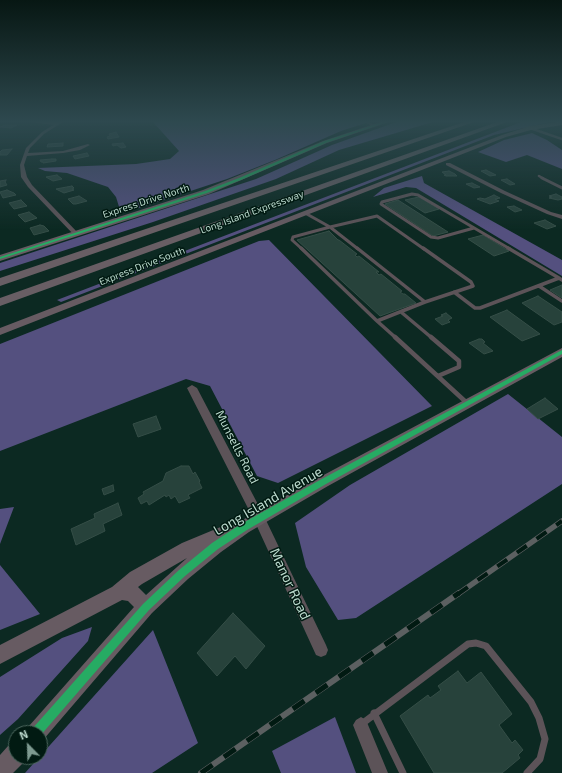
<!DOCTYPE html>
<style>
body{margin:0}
#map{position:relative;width:562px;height:773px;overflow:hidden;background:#0c2922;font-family:"Exo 2",sans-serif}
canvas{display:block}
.north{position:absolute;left:8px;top:725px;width:40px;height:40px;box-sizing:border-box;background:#011a12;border:1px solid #4b665d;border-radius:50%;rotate:337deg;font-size:11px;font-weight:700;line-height:16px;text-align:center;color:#bbd9cd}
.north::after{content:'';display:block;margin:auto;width:14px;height:18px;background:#7e9b91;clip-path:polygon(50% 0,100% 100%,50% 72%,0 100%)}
</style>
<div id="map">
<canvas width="562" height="773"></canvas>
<div class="north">N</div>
</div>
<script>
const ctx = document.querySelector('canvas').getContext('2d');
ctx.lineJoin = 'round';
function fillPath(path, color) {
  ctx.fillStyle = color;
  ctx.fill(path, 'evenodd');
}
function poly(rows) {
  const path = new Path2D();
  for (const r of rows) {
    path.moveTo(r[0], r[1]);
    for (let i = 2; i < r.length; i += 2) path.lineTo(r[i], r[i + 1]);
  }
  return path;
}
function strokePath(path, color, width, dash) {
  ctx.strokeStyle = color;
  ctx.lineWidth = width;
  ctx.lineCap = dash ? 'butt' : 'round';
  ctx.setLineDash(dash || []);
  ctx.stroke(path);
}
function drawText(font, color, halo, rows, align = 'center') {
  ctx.font = font + ' "Exo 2",sans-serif';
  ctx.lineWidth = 3;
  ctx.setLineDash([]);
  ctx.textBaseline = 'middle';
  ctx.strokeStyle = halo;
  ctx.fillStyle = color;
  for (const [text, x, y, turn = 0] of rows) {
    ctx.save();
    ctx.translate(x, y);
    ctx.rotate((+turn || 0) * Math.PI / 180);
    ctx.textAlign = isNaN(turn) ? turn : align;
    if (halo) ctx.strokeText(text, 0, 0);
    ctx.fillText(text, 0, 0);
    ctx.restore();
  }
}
const forest = poly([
 [153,122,369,122,341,131,275,160,227,179,139,208,120,210,116,197,108,187,67,173,45,171,38,168,136,164,170,159,179,151],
 [396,122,433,122,339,150,276,179,153,222,0,271,0,263,256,179,332,145],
 [521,122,550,122,494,135,61,302,57,300],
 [532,133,547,140,562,150,562,169,527,155,506,162,478,152,504,140],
 [422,176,424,183,562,260,562,276,416,188,406,187,373,197,384,188],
 [269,240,432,406,278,483,257,476,210,386,186,379,0,451,0,344,259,241],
 [508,394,562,437,562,484,356,618,338,620,306,567,295,523,350,485],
 [14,507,0,544,0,509],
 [0,565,40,614,0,630],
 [92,627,88,641,18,719,0,735,0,677,62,638],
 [153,630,198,743,152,773,25,773],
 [335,717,356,773,281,773,272,751]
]);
const building = poly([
 [5,125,17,125,11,128,0,127,5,125],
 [116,132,119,137,108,139,107,137,110,136,109,134,116,132],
 [63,143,63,146,47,147,48,144,63,143],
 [123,143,126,147,121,148,117,145,113,146,112,144,123,143],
 [12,149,7,155,0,155,0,152,2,150,12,149],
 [87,153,89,156,75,159,73,156,87,153],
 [52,159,56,159,56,161,43,163,43,162,41,162,40,160,52,159],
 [486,170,496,175,490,176,481,171,486,170],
 [449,171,455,174,457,176,446,176,444,175,446,175,442,172,449,171],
 [57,175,62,179,53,181,46,177,57,175],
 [507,179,515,184,510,185,501,180,507,179],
 [6,180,5,182,7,185,0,187,0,181,6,180],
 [472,183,480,187,474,188,466,184,472,183],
 [72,186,74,188,72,189,74,190,64,193,56,189,72,186],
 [7,190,14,193,16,195,3,198,0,192,7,190],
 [556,194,562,197,562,199,558,200,549,198,552,197,549,196,556,194],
 [494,195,500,198,495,199,499,201,490,204,477,199,480,198,485,199,494,195],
 [79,196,87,201,76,204,73,204,68,199,79,196],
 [419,197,439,209,425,213,405,200,419,197],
 [21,200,27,206,14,209,9,203,21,200],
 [398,200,448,232,433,236,385,204,398,200],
 [514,206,522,210,515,212,507,207,514,206],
 [29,212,37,218,25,222,18,215,29,212],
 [545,220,554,225,556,226,547,229,534,223,545,220],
 [40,225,44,226,49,231,34,235,30,228,40,225],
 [329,231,338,240,339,240,357,254,355,255,357,257,359,256,379,272,376,272,379,275,381,274,402,291,400,292,403,294,405,294,416,303,380,316,297,240,329,231],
 [483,235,509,251,494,256,468,239,483,235],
 [562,285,562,298,550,290,562,285],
 [538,296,562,312,562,322,554,325,522,303,538,296],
 [507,310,540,334,522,341,490,317,507,310],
 [446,313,452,318,448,320,450,322,442,325,435,319,443,316,441,315,446,313],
 [479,339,482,339,485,342,483,343,493,351,484,354,469,343,479,339],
 [545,398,558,409,538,419,527,409,545,398],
 [156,416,161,429,138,437,133,424,156,416],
 [181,466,189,466,193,474,195,472,200,481,199,482,202,488,188,495,190,498,179,503,175,496,171,499,169,495,166,497,165,495,149,505,147,501,141,504,138,498,144,494,143,492,163,481,166,473,181,466],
 [113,485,114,491,104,495,102,489,113,485],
 [118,503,122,515,103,524,105,531,76,545,71,529,95,518,94,514,118,503],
 [233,613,265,646,246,669,235,656,217,676,197,653,233,613],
 [458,671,467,683,481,672,512,714,499,725,512,743,515,740,523,750,518,755,520,758,502,773,434,773,400,716,428,695,430,698,441,690,438,686,458,671]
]);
const laneFar4 = poly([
 [367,122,374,126],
 [530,128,562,139],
 [539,176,544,179]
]);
const laneFar3 = poly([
 [542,178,562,188],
 [305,213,330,227],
 [330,227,358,249],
 [330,227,377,216,424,249],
 [474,228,438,238,431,237,381,204,382,202,412,194,418,195,510,249],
 [302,249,292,240,293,237,330,227]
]);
const laneFar2 = poly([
 [301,248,377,321,425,302],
 [357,248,425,302],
 [423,248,471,282,473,286,425,302],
 [508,248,559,278],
 [539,286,562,301],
 [454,292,475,308,480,308,559,278,562,280],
 [401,312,432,338],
 [377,321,396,338]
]);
const laneFar1 = poly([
 [395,337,467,403],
 [431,337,459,361,459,367,438,376]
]);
const lane = poly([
 [374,713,403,773],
 [363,723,468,644,476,643,486,646,531,702,539,718,545,739,540,759,527,773]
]);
const street = poly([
 [30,122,63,122,44,134,30,148,28,153,63,151,88,144,90,145,80,150,63,153,27,156,24,165,27,177,32,185,78,233,78,235,74,235,28,187,21,177,20,165,26,148,42,132,53,125,30,122],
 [446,163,450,163,505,191,551,212,562,215,562,219,547,214,501,193,446,165,446,163],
 [192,385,197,388,263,514,326,645,328,650,326,655,321,657,316,655,255,522,187,388,192,385],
 [361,717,366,720,388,773,372,773,353,725,356,720,361,717]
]);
const secondary = poly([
 [380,122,389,122,327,143,209,194,0,261,0,255,203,190,323,141,380,122],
 [557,122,562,122,562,125,531,130,506,137,0,335,0,328,502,135,530,126,557,122],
 [562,348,562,357,328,486,249,532,221,552,188,579,152,613,43,740,40,742,40,733,26,733,29,726,134,607,128,601,122,600,0,664,0,645,112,587,130,572,182,543,223,526,228,528,318,478,562,348],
 [187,558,146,595,138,587,142,584,187,558],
 [16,743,16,757,25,757,24,762,13,773,0,773,0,755,8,746,16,743]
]);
const highway = poly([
 [464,122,474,122,0,286,0,278,464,122],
 [497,122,507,122,0,306,0,298,497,122]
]);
const railFar1 = poly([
 [458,594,562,521]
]);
const rail = poly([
 [201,773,459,593]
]);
const cycleway = poly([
 [383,122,387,122,326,143,241,180,207,193,0,259,0,257,205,191,239,178,324,141,383,122],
 [562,350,562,354,326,484,247,530,218,549,185,576,149,610,40,736,40,733,31,733,32,729,143,604,179,570,212,543,241,524,320,480,562,350]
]);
const farStreetnames = [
 ["Express Drive North",146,201,-18],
 ["Long Island Expressway",252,212,-20],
 ["Express Drive South",142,266,-21]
];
const streetNames = [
 ["Munsells Road",237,447,63]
];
const nearStreetnames = [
 ["Long Island Avenue",268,501,-30],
 ["Manor Road",290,584,65]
];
fillPath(forest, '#54507f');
fillPath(building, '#27423b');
strokePath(building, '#354e47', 1);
strokePath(laneFar4, '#5c5358', 2.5);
strokePath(laneFar3, '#5c5358', 3);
strokePath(laneFar2, '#5c5358', 3.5);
strokePath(laneFar1, '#5c5358', 4.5);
strokePath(lane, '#5c5358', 7);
fillPath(street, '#5c5358');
fillPath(secondary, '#675b62');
fillPath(highway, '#685e64');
strokePath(railFar1, '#5c6061', 5.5);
strokePath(rail, '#5c6061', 6);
strokePath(railFar1, '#011a12', 4, [12]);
strokePath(rail, '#011a12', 5, [14]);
fillPath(cycleway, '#26ab63');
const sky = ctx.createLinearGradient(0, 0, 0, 230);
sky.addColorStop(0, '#071713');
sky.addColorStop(0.53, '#2e494f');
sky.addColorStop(1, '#2e494f00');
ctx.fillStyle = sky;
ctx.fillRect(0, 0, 562, 230);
drawText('10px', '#bbd9cd', '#011a12', farStreetnames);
drawText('12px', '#bbd9cd', '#011a12', streetNames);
drawText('14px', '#bbd9cd', '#011a12', nearStreetnames);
</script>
